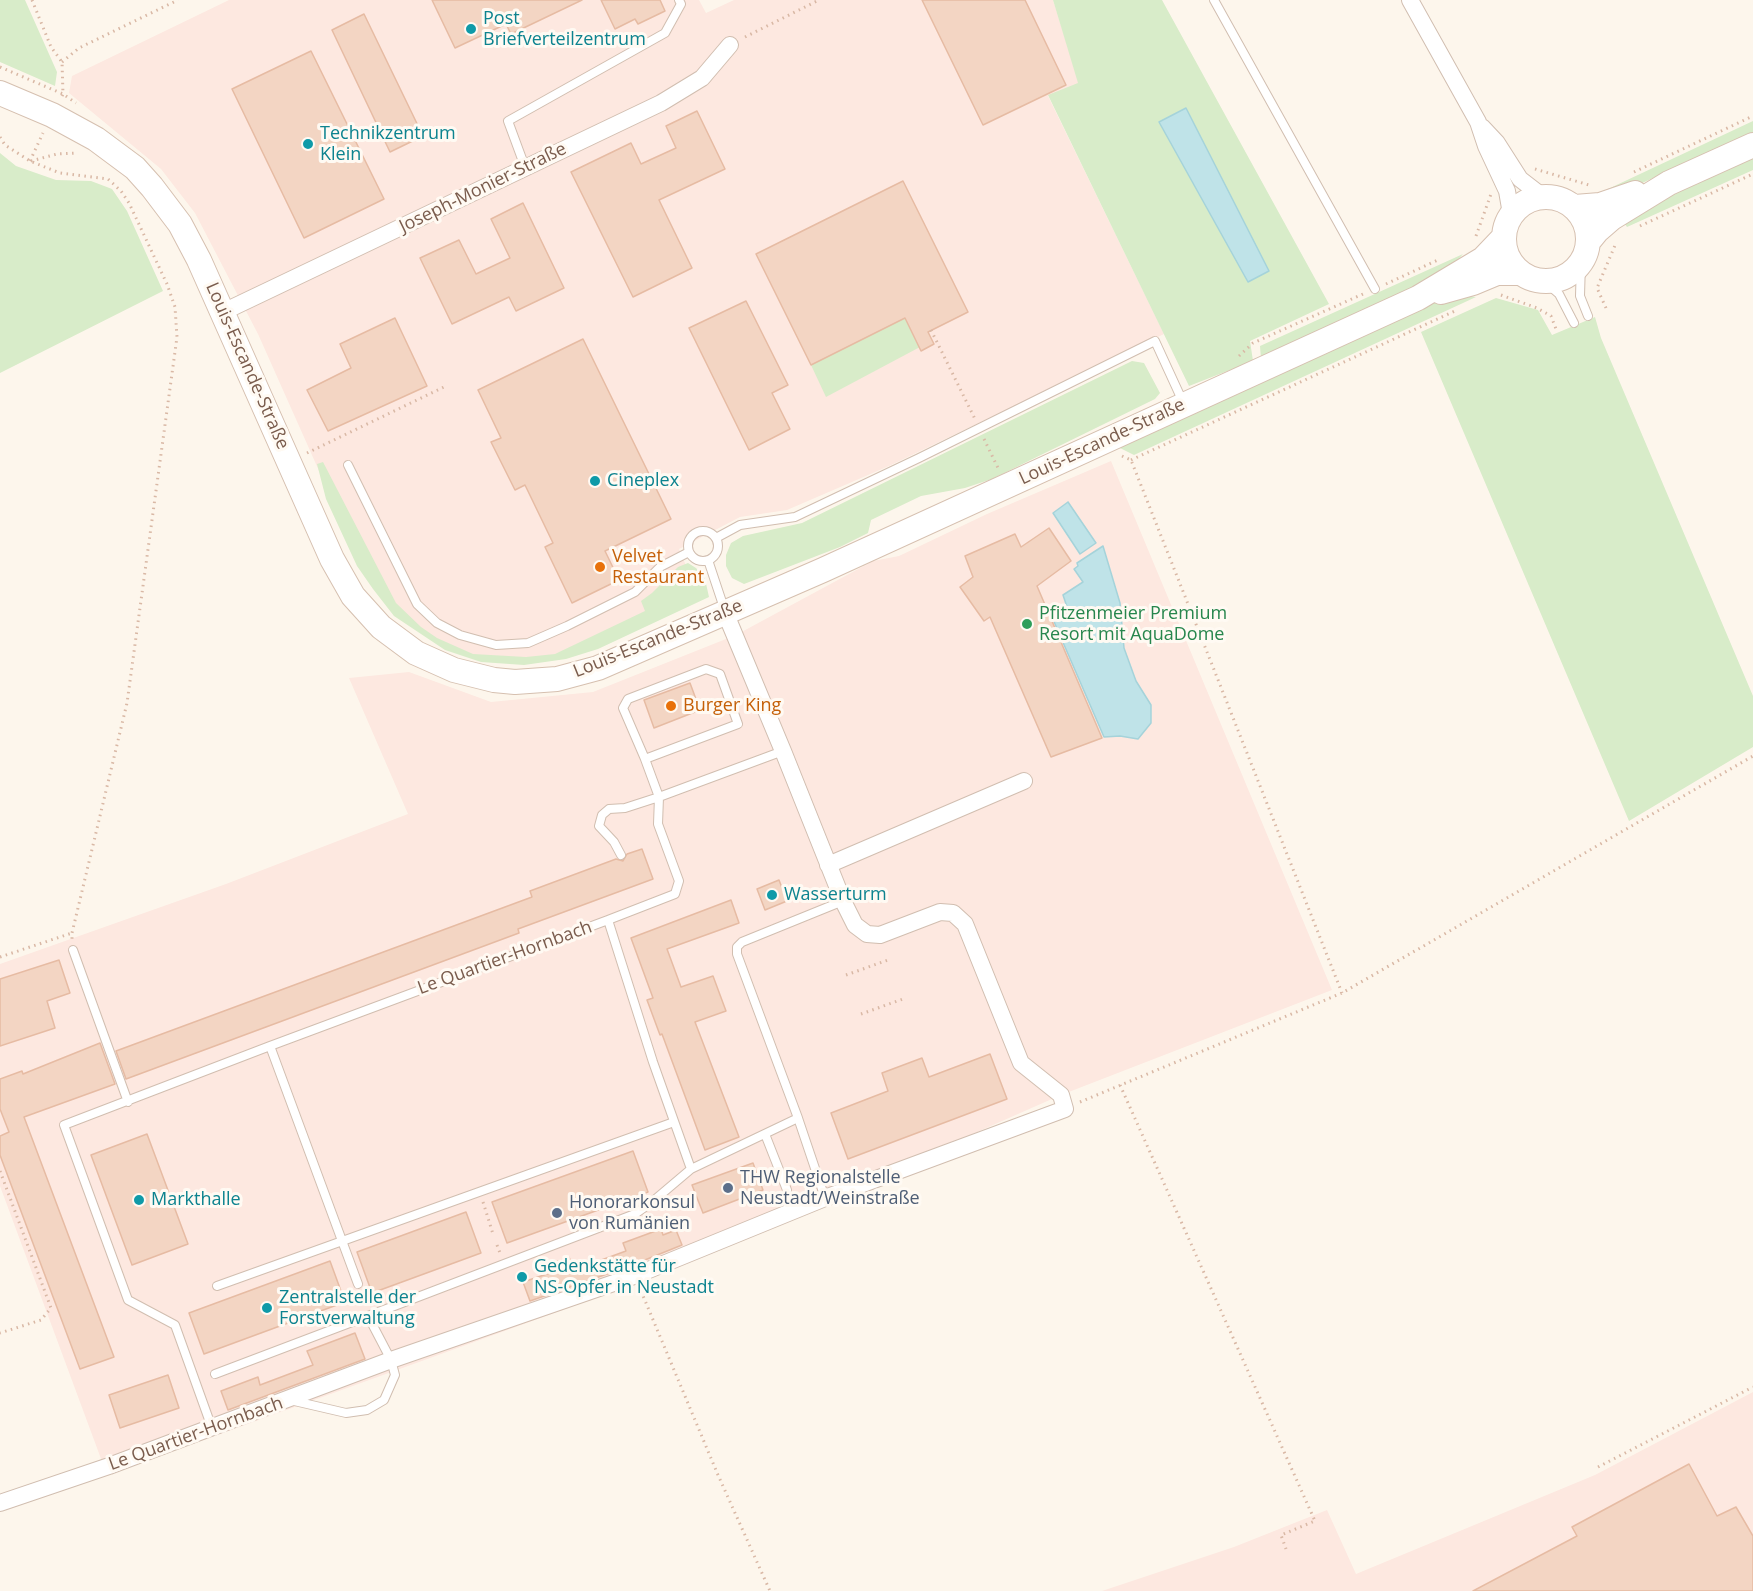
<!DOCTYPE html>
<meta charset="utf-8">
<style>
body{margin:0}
canvas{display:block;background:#fdf6ec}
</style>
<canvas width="1753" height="1591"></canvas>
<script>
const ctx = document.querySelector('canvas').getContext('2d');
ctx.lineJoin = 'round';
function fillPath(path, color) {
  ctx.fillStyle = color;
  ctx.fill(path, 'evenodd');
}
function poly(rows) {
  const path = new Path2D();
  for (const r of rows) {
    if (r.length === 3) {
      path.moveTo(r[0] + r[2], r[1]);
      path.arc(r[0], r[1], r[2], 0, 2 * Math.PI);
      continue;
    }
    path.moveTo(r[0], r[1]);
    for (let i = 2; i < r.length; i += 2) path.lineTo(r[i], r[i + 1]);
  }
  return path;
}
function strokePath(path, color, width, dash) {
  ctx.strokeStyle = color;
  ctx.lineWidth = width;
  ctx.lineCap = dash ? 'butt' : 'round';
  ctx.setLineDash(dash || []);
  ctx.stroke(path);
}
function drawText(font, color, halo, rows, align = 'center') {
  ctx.font = font + ' "Open Sans",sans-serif';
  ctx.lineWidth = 6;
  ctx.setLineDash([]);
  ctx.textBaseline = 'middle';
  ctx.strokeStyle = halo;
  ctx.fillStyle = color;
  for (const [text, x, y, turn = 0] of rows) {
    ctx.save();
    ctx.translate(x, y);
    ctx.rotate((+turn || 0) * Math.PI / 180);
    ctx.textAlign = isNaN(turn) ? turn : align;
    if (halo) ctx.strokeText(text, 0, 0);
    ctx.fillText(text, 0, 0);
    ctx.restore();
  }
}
const commercial = poly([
 [229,0,699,0,706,13,734,0,1053,0,1079,83,1048,96,1164,334,889,466,787,510,740,517,679,549,698,594,551,659,473,657,439,643,404,619,361,565,258,334,195,213,161,169,69,93,72,76],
 [1111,461,1332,990,1061,1095,626,1287,107,1475,0,1186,0,964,226,884,408,814,349,678,409,672,491,702,593,692,736,635,873,561,899,556,987,514],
 [1753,1392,1753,1591,1102,1591,1234,1547,1327,1510,1356,1574,1595,1475]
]);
const green = poly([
 [0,0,25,0,57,72,55,86,0,62],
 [1053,0,1162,0,1329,304,1250,341,1253,361,1189,386,1048,95,1078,83],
 [1753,121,1753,133,1611,197,1608,189],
 [0,153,16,166,56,180,91,181,112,189,127,211,163,291,0,373],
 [1753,155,1753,170,1627,227,1622,220],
 [1463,254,1443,276,1261,359,1260,346],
 [1451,293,1476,297,1134,455,1116,446],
 [1496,298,1538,310,1552,335,1595,317,1601,338,1753,696,1753,747,1629,821,1421,332],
 [905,318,920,347,826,397,811,365],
 [1132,361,1144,363,1160,393,1155,399,992,479,965,488,921,496,871,520,868,533,840,547,744,584,732,578,726,566,726,555,731,543,743,536,802,523],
 [323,462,396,603,421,627,437,638,473,654,526,657,555,654,645,611,641,601,652,593,678,567,688,563,696,568,705,579,709,597,598,649,566,659,524,665,481,662,445,650,394,616,373,589,357,566,326,499,317,464]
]);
const water = poly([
 [1186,108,1269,271,1248,282,1159,122,1186,108],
 [1068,502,1096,543,1080,554,1053,513,1068,502],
 [1103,546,1120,603,1124,648,1136,681,1151,705,1151,723,1138,739,1120,736,1104,737,1052,617,1068,610,1063,595,1083,582,1074,569,1078,566,1077,563,1103,546]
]);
const building = poly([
 [432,0,582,0,511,34,506,24,455,48,432,0],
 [601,0,660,0,665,11,638,24,635,19,615,29,601,0],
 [922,0,1025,0,1066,85,983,125,922,0],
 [364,14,423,136,390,152,332,30,364,14],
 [311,51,384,199,304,238,232,89,311,51],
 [697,111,725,169,659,200,692,268,633,297,571,172,631,143,641,164,676,148,666,126,697,111],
 [903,181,968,312,928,332,934,344,921,351,905,318,811,365,756,254,903,181],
 [523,203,564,288,516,311,509,297,452,324,420,258,459,240,476,274,510,258,491,219,523,203],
 [746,301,788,385,772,393,790,429,749,450,689,328,746,301],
 [395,318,427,386,328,431,307,390,351,368,340,344,395,318],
 [583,339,671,519,605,551,619,580,572,603,545,547,553,543,525,485,515,490,491,442,501,438,478,390,583,339],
 [1049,528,1071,561,1037,586,1102,738,1051,757,990,617,984,621,960,587,973,577,965,556,1015,534,1021,547,1049,528],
 [690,683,700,710,654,728,644,700,690,683],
 [642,849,653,879,518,929,519,933,126,1079,116,1051,532,897,530,891,616,859,623,861,627,854,642,849],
 [779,880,787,901,765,910,757,889,779,880],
 [731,900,739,923,667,949,681,987,713,976,726,1011,695,1022,739,1137,705,1150,662,1034,660,1035,647,1000,653,998,631,938,731,900],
 [59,960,70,993,47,1001,55,1028,0,1046,0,979,59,960],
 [100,1043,115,1084,24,1117,114,1357,80,1369,0,1155,0,1136,9,1132,0,1109,0,1079,22,1071,23,1074,100,1043],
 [990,1054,1007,1099,848,1159,831,1113,888,1091,882,1073,922,1058,929,1077,990,1054],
 [147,1134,188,1244,132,1265,91,1155,147,1134],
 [633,1151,648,1192,507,1243,492,1202,633,1151],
 [753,1163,763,1190,703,1213,692,1185,753,1163],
 [466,1212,481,1253,372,1293,357,1252,466,1212],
 [661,1229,663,1235,676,1230,682,1245,630,1266,530,1301,523,1282,559,1270,556,1262,569,1257,574,1270,626,1251,623,1243,661,1229],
 [330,1261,345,1302,204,1354,189,1313,330,1261],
 [355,1333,365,1359,228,1410,221,1391,258,1377,260,1385,313,1365,307,1351,355,1333],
 [168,1375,179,1408,120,1428,109,1395,168,1375],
 [1689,1464,1717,1516,1736,1507,1753,1536,1753,1591,1473,1591,1577,1536,1572,1527,1689,1464]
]);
const path = poly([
 [32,0,51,47,62,62,63,94,61,98],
 [745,37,819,0],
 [62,62,79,48,178,0],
 [0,67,63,94,76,103],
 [0,137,5,145,30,161,60,173,108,179,121,191,129,203,167,284,175,307,177,337,127,703,72,933,72,939],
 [30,161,43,133],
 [31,161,57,154,78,153],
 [1535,169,1589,185],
 [1634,172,1753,116],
 [1640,226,1753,174],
 [1476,236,1491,194],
 [1386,284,1440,259],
 [1501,295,1537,308,1551,316,1556,329],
 [1606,308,1597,288,1616,243],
 [931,330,975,419],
 [1239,356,1253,343,1363,294],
 [984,439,998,468],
 [307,453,444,387],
 [1122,456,1131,460,1342,993],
 [1131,460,1457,310],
 [0,957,72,933],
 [846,975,891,959],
 [861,1014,906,998],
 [1120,1085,1315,1521,1281,1535,1286,1549],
 [1080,1102,1342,993,1753,756],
 [0,1171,51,1308,41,1320,0,1333],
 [483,1202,493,1234],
 [497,1245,500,1253],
 [641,1291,718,1475,770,1591],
 [1598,1467,1753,1387]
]);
const lane = poly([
 [1214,0,1375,289],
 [525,167,508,121,665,33,681,4,679,0],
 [1581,262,1580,296,1588,316],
 [1544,281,1559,294,1574,323],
 [348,465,417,604,437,623,460,635,496,645,528,643,567,626,635,592,660,567,689,552],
 [703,546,15],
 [716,538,740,525,795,517,919,458,1155,341,1183,402],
 [708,560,725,611],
 [621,855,614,842,599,826,602,815,609,809,625,808,659,797,783,751],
 [608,920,675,894,679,881,658,824,659,797,645,759,738,724,720,674,706,669,628,699,623,708,645,759],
 [73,950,128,1102],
 [798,1118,737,954,737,947,742,942,843,901],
 [765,1134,787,1190],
 [358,1284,270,1046,608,920,653,1062,691,1169],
 [217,1286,674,1122],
 [215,1374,368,1316],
 [290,1400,346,1413,367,1410,384,1400,395,1375,391,1360,368,1316,635,1214,652,1202,691,1169,798,1118,825,1198],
 [212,1428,175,1325,128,1300,64,1125,270,1046]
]);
const street = poly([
 [1410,0,1478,122,1486,146,1507,191,1511,214],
 [1482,127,1497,143,1520,179,1542,196],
 [223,312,661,103,702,78,730,45],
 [828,865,1024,781],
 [0,1503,109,1466,391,1360,634,1276,825,1198,1065,1109,1061,1095,1021,1063,965,924,953,913,940,912,880,935,867,934,855,925,843,901,783,751,725,612]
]);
const secondary = poly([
 [0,93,52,115,96,139,135,168,152,187,180,224,199,260,332,559,353,596,381,627,416,653,454,670,494,680,515,682,557,679,598,668,823,570,1418,298,1483,259,1504,237],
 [1546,239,42],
 [1575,207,1600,205,1635,193],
 [1588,242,1597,231,1612,218,1669,183,1753,145],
 [1441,292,1473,283,1497,273,1521,273]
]);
const markers = [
 [471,29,6,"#0f9aa8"],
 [308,144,6,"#0f9aa8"],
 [595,481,6,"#0f9aa8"],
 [600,567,6,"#e8710a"],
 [1027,624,6,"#2e9e5b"],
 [671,706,6,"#e8710a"],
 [772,895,6,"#0f9aa8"],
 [728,1188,6,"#5c6f8a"],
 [139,1200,6,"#0f9aa8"],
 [557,1213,6,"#5c6f8a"],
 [522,1277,6,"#0f9aa8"],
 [267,1308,6,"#0f9aa8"]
];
const cultureNames = [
 ["Post",483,19],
 ["Briefverteilzentrum",483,40],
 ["Technikzentrum",320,134],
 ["Klein",320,155],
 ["Cineplex",607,481],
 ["Wasserturm",784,895],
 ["Markthalle",151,1200],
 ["Gedenkstätte für",534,1267],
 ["NS-Opfer in Neustadt",534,1288],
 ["Zentralstelle der",279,1298],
 ["Forstverwaltung",279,1319]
];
const streetNames = [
 ["Joseph-Monier-Straße",483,188,-26],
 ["Louis-Escande-Straße",247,366,66],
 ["Louis-Escande-Straße",1102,442,-25],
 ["Louis-Escande-Straße",658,639,-22],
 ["Le Quartier-Hornbach",505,958,-20],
 ["Le Quartier-Hornbach",196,1434,-20]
];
const foodNames = [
 ["Velvet",612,557],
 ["Restaurant",612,578],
 ["Burger King",683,706]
];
const leisureNames = [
 ["Pfitzenmeier Premium",1039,614],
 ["Resort mit AquaDome",1039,635]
];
const serviceNames = [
 ["THW Regionalstelle",740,1178],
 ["Neustadt/Weinstraße",740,1199],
 ["Honorarkonsul",569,1203],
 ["von Rumänien",569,1224]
];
fillPath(commercial, '#fde8e0');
fillPath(green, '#d8ecc9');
fillPath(water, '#bfe3e8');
strokePath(water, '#a5d3da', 1.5);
fillPath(building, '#f3d5c3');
strokePath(building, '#e6bba3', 1.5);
strokePath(lane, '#d1beb0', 10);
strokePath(street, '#d1beb0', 18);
strokePath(secondary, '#d6c0b0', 26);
strokePath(path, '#d9b8a5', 3, [1.5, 4.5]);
strokePath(lane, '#fff', 8);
strokePath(street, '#fff', 16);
strokePath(secondary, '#fff', 24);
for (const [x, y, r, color] of markers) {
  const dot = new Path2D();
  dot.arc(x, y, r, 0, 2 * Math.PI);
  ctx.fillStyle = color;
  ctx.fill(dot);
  strokePath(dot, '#fffaf3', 2);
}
drawText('18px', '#0d838f', '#fffaf3', cultureNames, 'left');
drawText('18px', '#7a5c4d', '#fffaf3', streetNames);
drawText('18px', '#c56008', '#fffaf3', foodNames, 'left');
drawText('18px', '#27864d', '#fffaf3', leisureNames, 'left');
drawText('18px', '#4e5e75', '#fffaf3', serviceNames, 'left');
</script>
